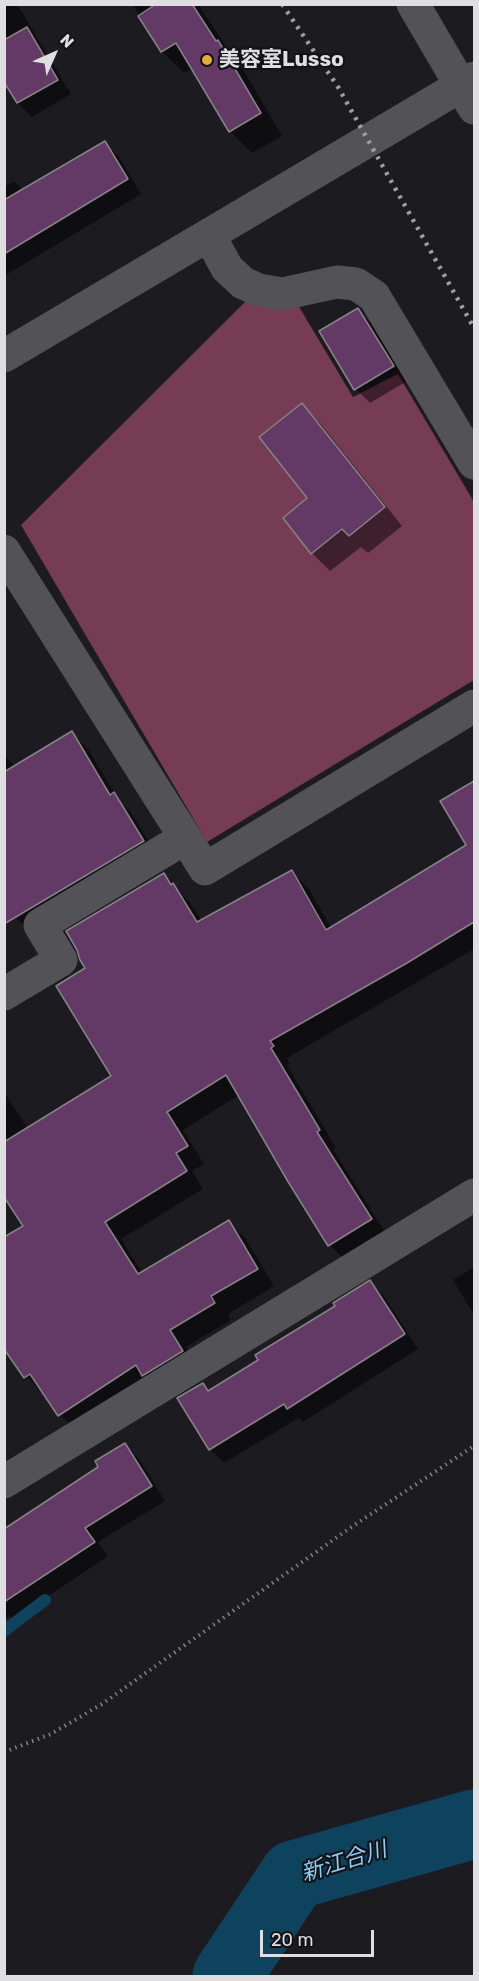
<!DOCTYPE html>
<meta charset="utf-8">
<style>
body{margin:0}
#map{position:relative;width:479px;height:1981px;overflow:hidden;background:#1c1b1f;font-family:Rubik,sans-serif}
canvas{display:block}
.frame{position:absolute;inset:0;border:6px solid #dfdee1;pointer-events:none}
.north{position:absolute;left:24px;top:24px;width:60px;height:60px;-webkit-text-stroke:4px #131216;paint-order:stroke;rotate:45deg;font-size:16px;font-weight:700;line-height:24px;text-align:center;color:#dfdee1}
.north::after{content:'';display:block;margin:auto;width:21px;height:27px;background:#dfdee1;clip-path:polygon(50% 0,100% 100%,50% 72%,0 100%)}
.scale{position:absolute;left:260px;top:1930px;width:114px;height:27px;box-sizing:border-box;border:3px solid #dfdee1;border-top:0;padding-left:8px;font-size:18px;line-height:21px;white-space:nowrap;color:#dfdee1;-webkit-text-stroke:4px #131216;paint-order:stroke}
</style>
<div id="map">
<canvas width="479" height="1981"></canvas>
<div class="frame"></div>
<div class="north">N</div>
<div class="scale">20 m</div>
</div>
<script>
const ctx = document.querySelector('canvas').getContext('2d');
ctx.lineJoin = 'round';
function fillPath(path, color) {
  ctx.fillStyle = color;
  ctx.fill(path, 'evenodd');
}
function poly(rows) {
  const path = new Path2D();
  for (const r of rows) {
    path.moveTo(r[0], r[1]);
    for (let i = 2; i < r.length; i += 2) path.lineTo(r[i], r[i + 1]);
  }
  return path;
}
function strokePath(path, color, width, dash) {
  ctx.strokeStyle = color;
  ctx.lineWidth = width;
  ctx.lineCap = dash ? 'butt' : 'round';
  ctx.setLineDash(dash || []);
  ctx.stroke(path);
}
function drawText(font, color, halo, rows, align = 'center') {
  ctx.font = font + ' Rubik,"Noto Sans JP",sans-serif';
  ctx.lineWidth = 4.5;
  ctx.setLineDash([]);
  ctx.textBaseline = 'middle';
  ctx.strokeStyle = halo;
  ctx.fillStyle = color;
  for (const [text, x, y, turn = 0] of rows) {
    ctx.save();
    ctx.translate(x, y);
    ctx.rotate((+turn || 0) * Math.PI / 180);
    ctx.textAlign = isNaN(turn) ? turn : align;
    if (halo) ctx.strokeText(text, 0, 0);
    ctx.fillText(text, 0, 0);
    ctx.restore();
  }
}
const forest = poly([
 [245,302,298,305,353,397,398,374,474,502,474,680,207,842,21,525]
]);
const shadow = poly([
 [4,4,17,4,71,94,32,117,18,103,4,80],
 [132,4,198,4,232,56,240,64,282,136,252,153,230,131,193,68,184,73,162,52],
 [104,143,119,157,141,194,4,276,4,187,14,181,24,191],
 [358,310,372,324,407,381,370,403,356,389,321,332],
 [302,405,320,423,402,526,368,553,361,547,330,571,312,553,285,518,309,498],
 [72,733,88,749,118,799,130,811,159,858,31,933,15,917,4,901,4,756,16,766],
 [474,783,474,949,287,1058,290,1064,287,1065,336,1148,333,1149,388,1237,347,1262,329,1245,288,1180,239,1095,183,1130,204,1164,192,1171,203,1189,121,1239,142,1273,229,1222,246,1239,274,1286,228,1314,231,1320,186,1347,199,1369,76,1432,27,1376,25,1226,4,1194,4,1092,28,1129,113,1076,87,969,164,874,190,903,202,921,291,871,309,889,331,928,468,845,442,801],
 [474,1267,474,1315,453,1280],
 [370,1282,384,1296,418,1349,303,1422,299,1418,224,1463,210,1449,202,1385,210,1392,260,1361],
 [125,1445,139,1459,165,1501,98,1542,108,1556,44,1599,47,1604,16,1624,9,1616,6,1618,4,1531,100,1467]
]);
const stream = poly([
 [4,1631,45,1600]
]);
const river = poly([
 [227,1976,294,1875,474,1824]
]);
const building = poly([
 [156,4,192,4,216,41,218,40,261,113,229,132,176,43,161,52,138,16,156,4],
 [27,27,58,80,17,103,4,82,4,40,27,27],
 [105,141,128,179,4,254,4,200,105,141],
 [358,308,394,366,354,390,319,331,358,308],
 [302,403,385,507,349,536,342,529,311,554,283,518,307,498,259,437,302,403],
 [72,731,110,795,114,792,144,841,4,924,4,772,72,731],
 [474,781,474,922,407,963,270,1041,274,1046,271,1048,320,1130,317,1132,372,1219,328,1246,287,1180,226,1075,167,1112,188,1146,176,1153,187,1171,105,1222,138,1274,229,1220,258,1269,211,1296,215,1303,170,1330,183,1351,142,1376,136,1365,58,1416,30,1374,24,1378,4,1349,4,1237,23,1226,4,1197,4,1142,111,1076,56,986,85,968,80,960,77,950,66,931,164,873,171,885,173,883,197,922,292,870,326,930,466,845,440,801,474,781],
 [370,1280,405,1334,287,1409,284,1404,209,1450,177,1398,203,1383,208,1391,258,1360,255,1355,335,1306,333,1303,370,1280],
 [125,1443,152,1486,85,1528,95,1542,4,1602,4,1529,98,1467,95,1461,125,1443]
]);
const path = poly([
 [4,1752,51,1734,102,1704,350,1528,474,1446]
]);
const minor = poly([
 [413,4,474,108],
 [209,235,227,268,243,283,259,290,282,294,337,282,356,284,374,296,474,463],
 [4,356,474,78],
 [4,551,205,869,474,706],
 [4,994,61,960,40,925,185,838],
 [4,1482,474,1195]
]);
const rail = poly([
 [282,4,338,87,474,328]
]);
const markers = [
 [207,60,6,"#e2af34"]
];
const poiNames = [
 ["美容室Lusso",219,60]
];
const waterNames = [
 ["新江合川",344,1862,-17]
];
fillPath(forest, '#753c54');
fillPath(shadow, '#0007');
strokePath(stream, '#0e435d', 12);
strokePath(river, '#0e435d', 69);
fillPath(building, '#623a65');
strokePath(building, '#868286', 1.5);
strokePath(path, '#828184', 4, [1.5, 4.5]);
strokePath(minor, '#535257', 33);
strokePath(rail, '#9f9ea2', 4.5, [3, 6]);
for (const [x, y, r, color] of markers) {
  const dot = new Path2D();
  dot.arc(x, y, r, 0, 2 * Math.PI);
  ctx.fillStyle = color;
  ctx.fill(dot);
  strokePath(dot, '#131216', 2);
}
drawText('bold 21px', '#dfdee1', '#131216', poiNames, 'left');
drawText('italic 22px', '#88cff9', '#131216', waterNames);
</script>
